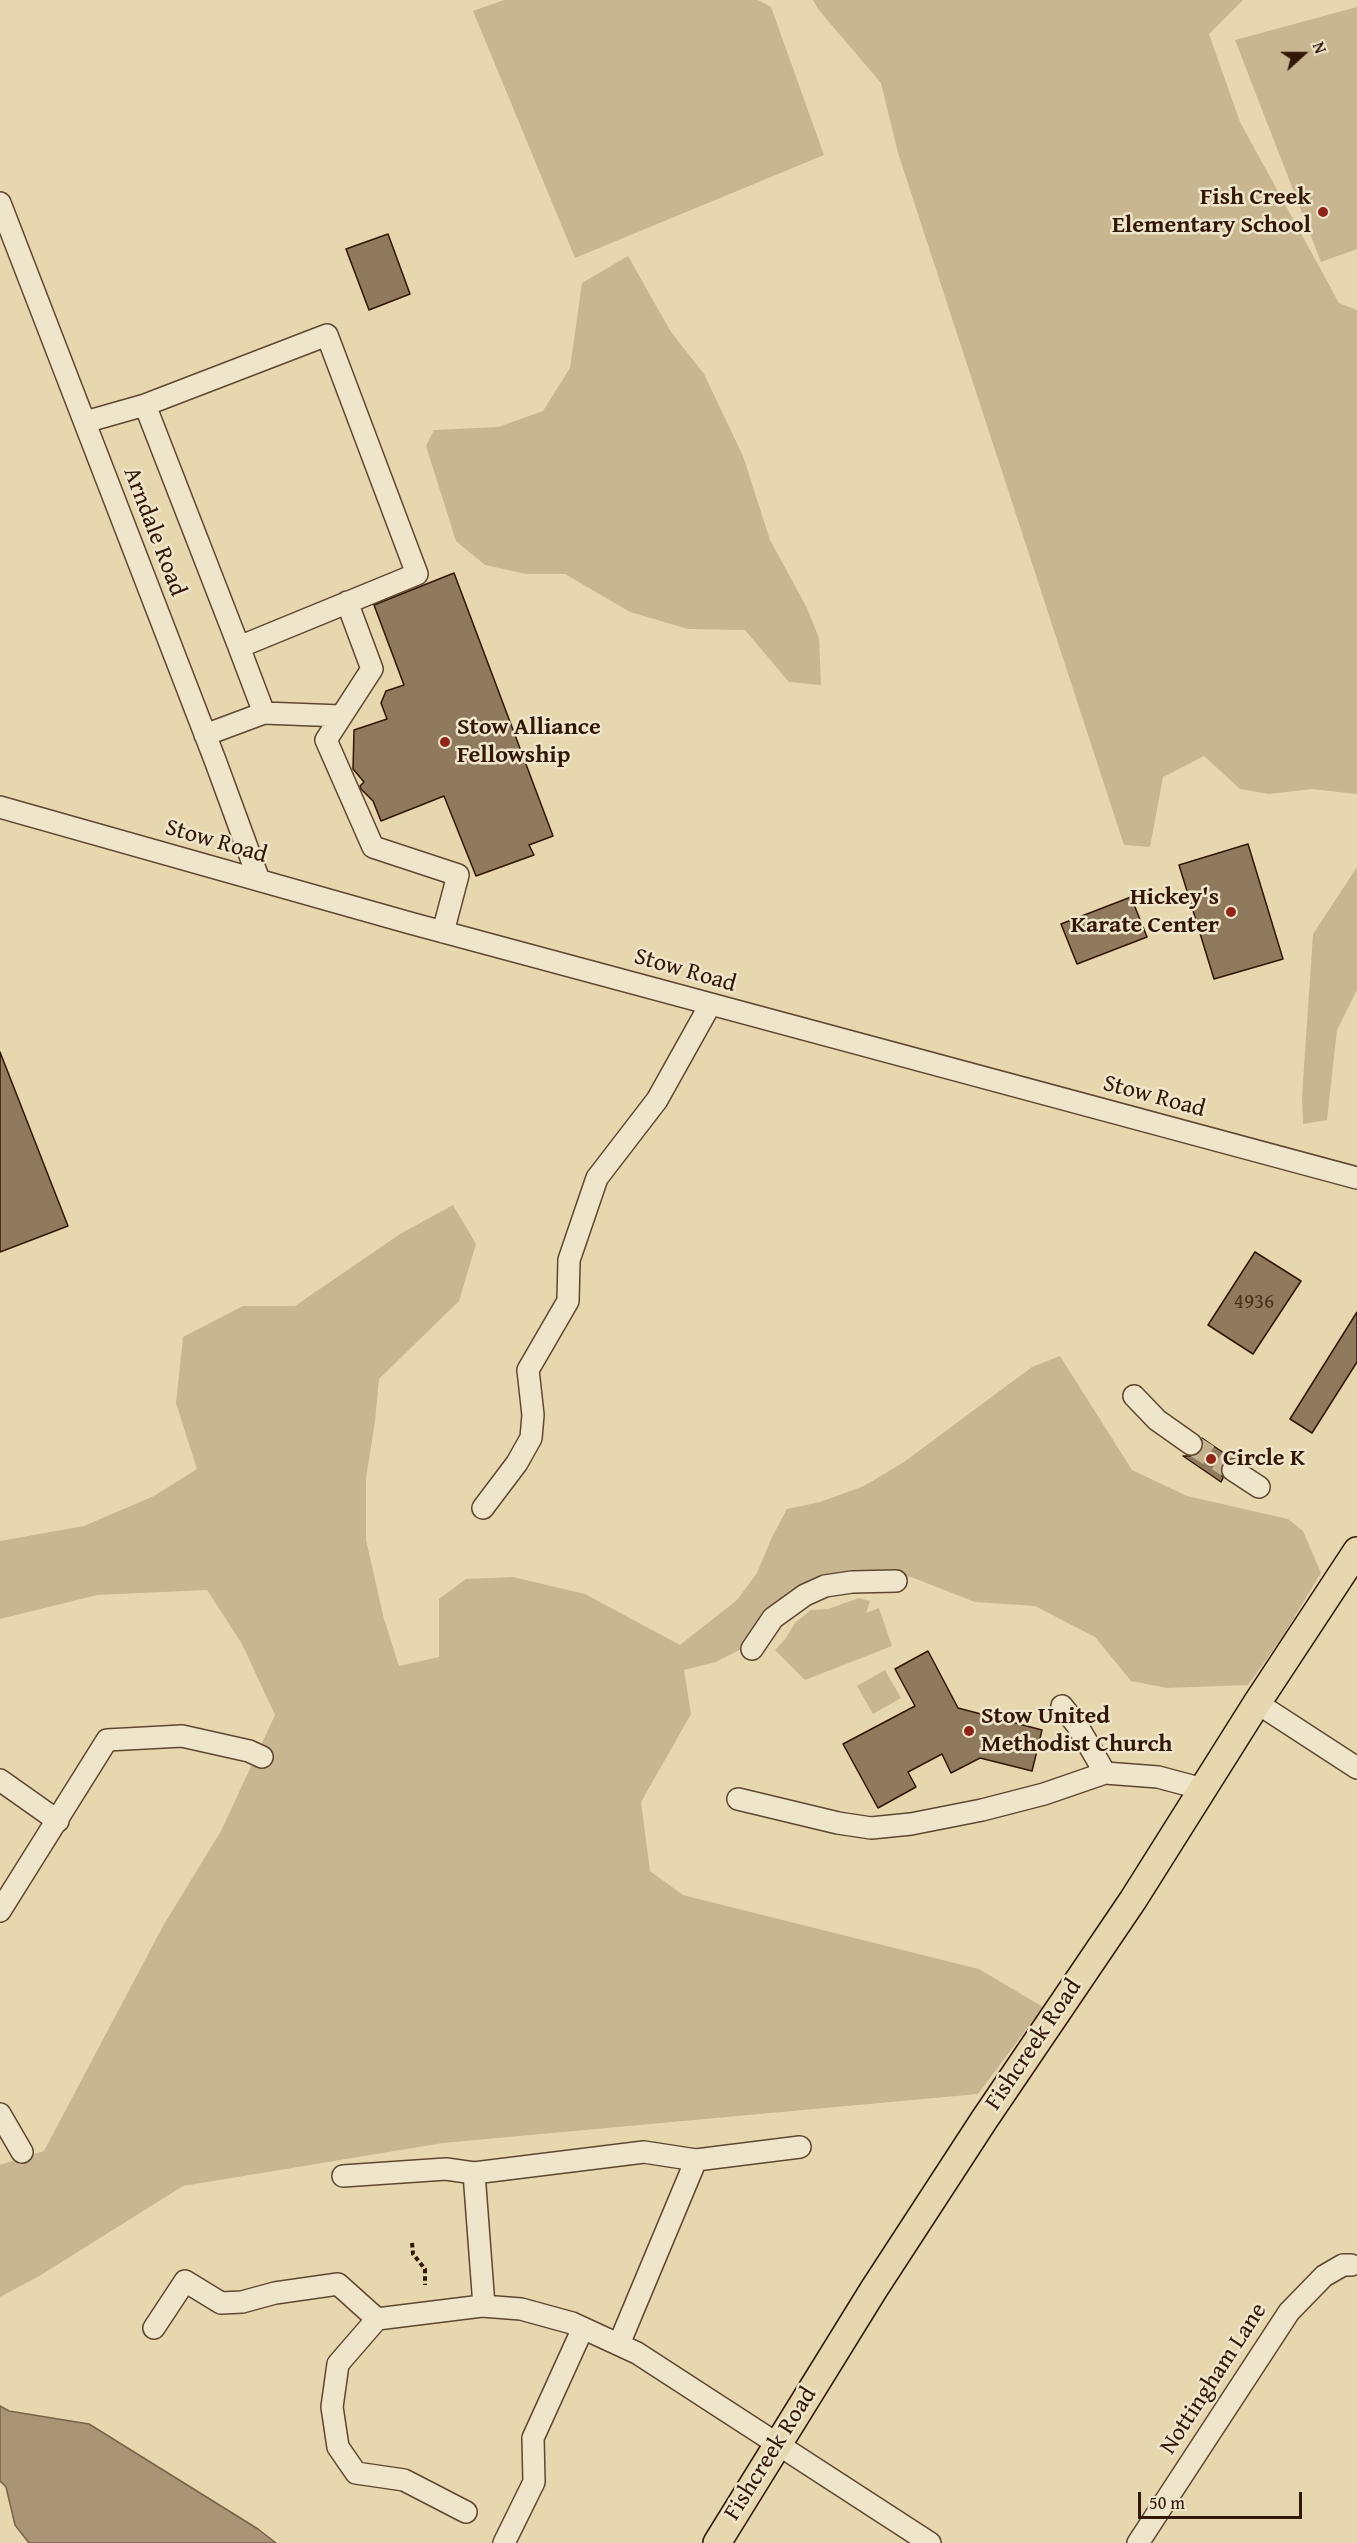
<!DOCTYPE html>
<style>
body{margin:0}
#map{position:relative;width:1357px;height:2543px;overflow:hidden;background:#e7d7ae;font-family:"Gentium Book Plus",serif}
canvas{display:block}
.north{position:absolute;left:1273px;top:24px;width:60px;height:60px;-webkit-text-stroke:4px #efe5ca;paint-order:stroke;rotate:69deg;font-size:16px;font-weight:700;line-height:24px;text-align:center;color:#321606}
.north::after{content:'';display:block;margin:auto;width:21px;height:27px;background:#321606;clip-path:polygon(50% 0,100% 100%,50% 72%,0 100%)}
.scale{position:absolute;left:1138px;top:2492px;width:164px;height:27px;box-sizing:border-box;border:3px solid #321606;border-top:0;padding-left:8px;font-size:18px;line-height:21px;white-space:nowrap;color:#321606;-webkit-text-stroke:4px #efe5ca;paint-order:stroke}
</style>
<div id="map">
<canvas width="1357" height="2543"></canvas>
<div class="north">N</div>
<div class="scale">50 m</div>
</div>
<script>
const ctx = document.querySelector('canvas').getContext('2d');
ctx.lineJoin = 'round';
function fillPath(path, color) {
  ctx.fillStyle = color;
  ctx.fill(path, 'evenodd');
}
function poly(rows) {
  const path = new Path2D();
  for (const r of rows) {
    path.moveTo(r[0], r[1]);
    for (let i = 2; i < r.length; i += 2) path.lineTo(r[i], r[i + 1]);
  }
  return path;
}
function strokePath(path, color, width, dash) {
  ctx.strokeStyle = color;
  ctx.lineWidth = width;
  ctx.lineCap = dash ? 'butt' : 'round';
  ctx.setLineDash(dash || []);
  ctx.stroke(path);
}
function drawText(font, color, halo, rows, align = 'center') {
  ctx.font = font + ' "Gentium Book Plus",serif';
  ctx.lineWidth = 5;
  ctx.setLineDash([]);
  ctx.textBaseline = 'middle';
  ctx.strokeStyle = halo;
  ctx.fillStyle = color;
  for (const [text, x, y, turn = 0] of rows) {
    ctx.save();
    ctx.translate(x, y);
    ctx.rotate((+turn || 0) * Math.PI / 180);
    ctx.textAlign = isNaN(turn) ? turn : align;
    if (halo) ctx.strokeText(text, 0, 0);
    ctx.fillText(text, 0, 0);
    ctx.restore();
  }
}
const green = poly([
 [504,0,758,0,771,7,824,155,575,258,473,11],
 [813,0,1243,0,1209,34,1240,122,1339,303,1357,310,1357,794,1312,789,1269,794,1240,789,1204,756,1163,777,1150,847,1124,845,898,153,881,83,818,9],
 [1357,7,1357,249,1321,262,1235,40],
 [628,256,671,332,704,374,743,456,770,540,807,608,819,638,821,685,789,682,745,630,688,629,630,612,565,574,526,574,485,565,456,541,426,446,434,430,498,427,543,411,570,368,582,283],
 [1357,867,1357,990,1337,1030,1327,1120,1303,1124,1302,1097,1313,934],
 [453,1205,476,1244,459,1301,379,1379,375,1422,366,1478,366,1540,384,1619,399,1666,439,1657,439,1599,466,1579,513,1577,585,1594,680,1645,737,1600,757,1573,772,1537,787,1509,820,1502,864,1486,904,1462,1032,1367,1060,1356,1132,1470,1187,1496,1288,1519,1303,1531,1321,1573,1283,1636,1248,1685,1167,1688,1131,1681,1095,1637,1035,1606,975,1602,911,1577,890,1575,823,1576,797,1588,767,1611,745,1647,716,1662,684,1670,691,1714,641,1802,650,1871,683,1895,979,1969,1043,2007,978,2094,443,2143,183,2186,41,2275,0,2297,0,2165,44,2151,163,1926,221,1831,275,1715,242,1644,207,1590,97,1595,0,1619,0,1541,84,1526,154,1496,197,1469,176,1403,183,1337,243,1306,295,1306,400,1234],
 [859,1598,870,1601,866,1613,879,1608,892,1646,805,1680,775,1650,786,1638,795,1623,811,1610,828,1609],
 [885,1670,901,1698,873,1714,857,1686]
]);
const water = poly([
 [0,2406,9,2411,89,2424,258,2529,276,2543,29,2543,15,2525,6,2487,0,2481,0,2406]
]);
const building = poly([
 [388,234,410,294,369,310,346,249,388,234],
 [454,573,553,836,529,845,534,855,476,876,444,796,381,821,373,801,361,789,360,786,364,782,353,769,354,730,387,719,381,703,386,691,404,685,374,605,454,573],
 [1248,844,1283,959,1214,979,1179,865,1248,844],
 [1131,897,1147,937,1077,964,1061,924,1131,897],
 [0,1052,68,1226,0,1252,0,1052],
 [1255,1252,1301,1281,1253,1354,1208,1325,1255,1252],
 [1357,1312,1357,1362,1312,1433,1290,1419,1357,1312],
 [1202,1438,1231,1458,1222,1464,1220,1470,1223,1478,1221,1482,1183,1456,1196,1456,1201,1452,1204,1446,1202,1438],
 [928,1651,958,1708,1042,1730,1032,1771,980,1758,951,1773,942,1754,908,1772,916,1787,878,1808,843,1744,915,1706,895,1669,928,1651]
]);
const minorTunnel = poly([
 [1191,1444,1233,1470]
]);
const path = poly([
 [412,2243,413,2254,425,2269,425,2285]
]);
const minor = poly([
 [0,203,215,760,259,880],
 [85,422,145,405,327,335,417,574,239,647,145,405],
 [347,602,372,669,326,740,373,847,458,875,443,932],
 [264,713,341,716],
 [205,735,264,713,239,647],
 [0,807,410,923,1357,1178],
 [1134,1396,1157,1420,1191,1444],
 [1233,1470,1259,1487],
 [483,1508,517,1463,531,1438,533,1415,528,1370,568,1301,569,1260,597,1178,657,1100,710,1005],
 [752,1649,773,1618,805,1595,825,1586,852,1582,896,1581],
 [1257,1703,1357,1768],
 [1062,1706,1077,1725,1105,1773],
 [0,1780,58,1821],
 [738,1799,838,1823,871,1828,911,1824,982,1810,1044,1794,1105,1773,1158,1777,1203,1789],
 [0,1911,107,1740,182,1736,249,1751,262,1757],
 [0,2114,22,2152],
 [696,2160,800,2147],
 [474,2173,484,2306],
 [343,2176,446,2169,474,2173,644,2152,696,2160,619,2344],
 [377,2319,482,2306,521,2309,572,2323,637,2353,930,2543],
 [377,2319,338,2364,332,2407,338,2447,356,2473,404,2480,466,2512],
 [154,2328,185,2281,221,2303,242,2302,275,2293,338,2284,377,2319],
 [504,2543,534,2482,533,2438,583,2328],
 [1138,2543,1289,2312,1324,2276,1343,2265,1351,2265]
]);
const major = poly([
 [717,2543,874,2289,984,2120,1133,1900,1257,1703,1357,1551]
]);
const markers = [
 [1323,212,6,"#8f2418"],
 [445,742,6,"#8f2418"],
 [1231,912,6,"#8f2418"],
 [1211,1459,6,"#8f2418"],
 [969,1731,6,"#8f2418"]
];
const numberNames = [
 ["4936",1254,1303]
];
const poiNames = [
 ["Fish Creek",1311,198,"right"],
 ["Elementary School",1311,226,"right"],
 ["Stow Alliance",457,728],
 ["Fellowship",457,756],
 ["Hickey's",1219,898,"right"],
 ["Karate Center",1219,926,"right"],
 ["Circle K",1223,1459],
 ["Stow United",981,1717],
 ["Methodist Church",981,1745]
];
const streetNames = [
 ["Arndale Road",154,532,69],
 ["Stow Road",216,842,16],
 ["Stow Road",685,971,16],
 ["Stow Road",1154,1097,15],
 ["Fishcreek Road",1034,2045,-56],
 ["Nottingham Lane",1214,2379,-57],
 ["Fishcreek Road",771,2454,-58]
];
fillPath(green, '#c8b691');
fillPath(water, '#a99575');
strokePath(water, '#796249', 1.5);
fillPath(building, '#907a5d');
strokePath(building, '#321606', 1.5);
strokePath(minorTunnel, '#c3b08c', 21, [21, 10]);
strokePath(minor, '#5f4630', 24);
strokePath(major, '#321606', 30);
strokePath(path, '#321606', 4, [4.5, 3]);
strokePath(minor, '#efe5ca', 21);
strokePath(major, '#e7d7ae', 27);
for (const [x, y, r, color] of markers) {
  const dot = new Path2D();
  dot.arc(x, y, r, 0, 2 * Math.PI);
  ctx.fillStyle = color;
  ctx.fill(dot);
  strokePath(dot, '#efe5ca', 2);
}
drawText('21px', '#4a2f1c', null, numberNames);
drawText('bold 24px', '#321606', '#efe5ca', poiNames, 'left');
drawText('24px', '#321606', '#efe5ca', streetNames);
</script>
